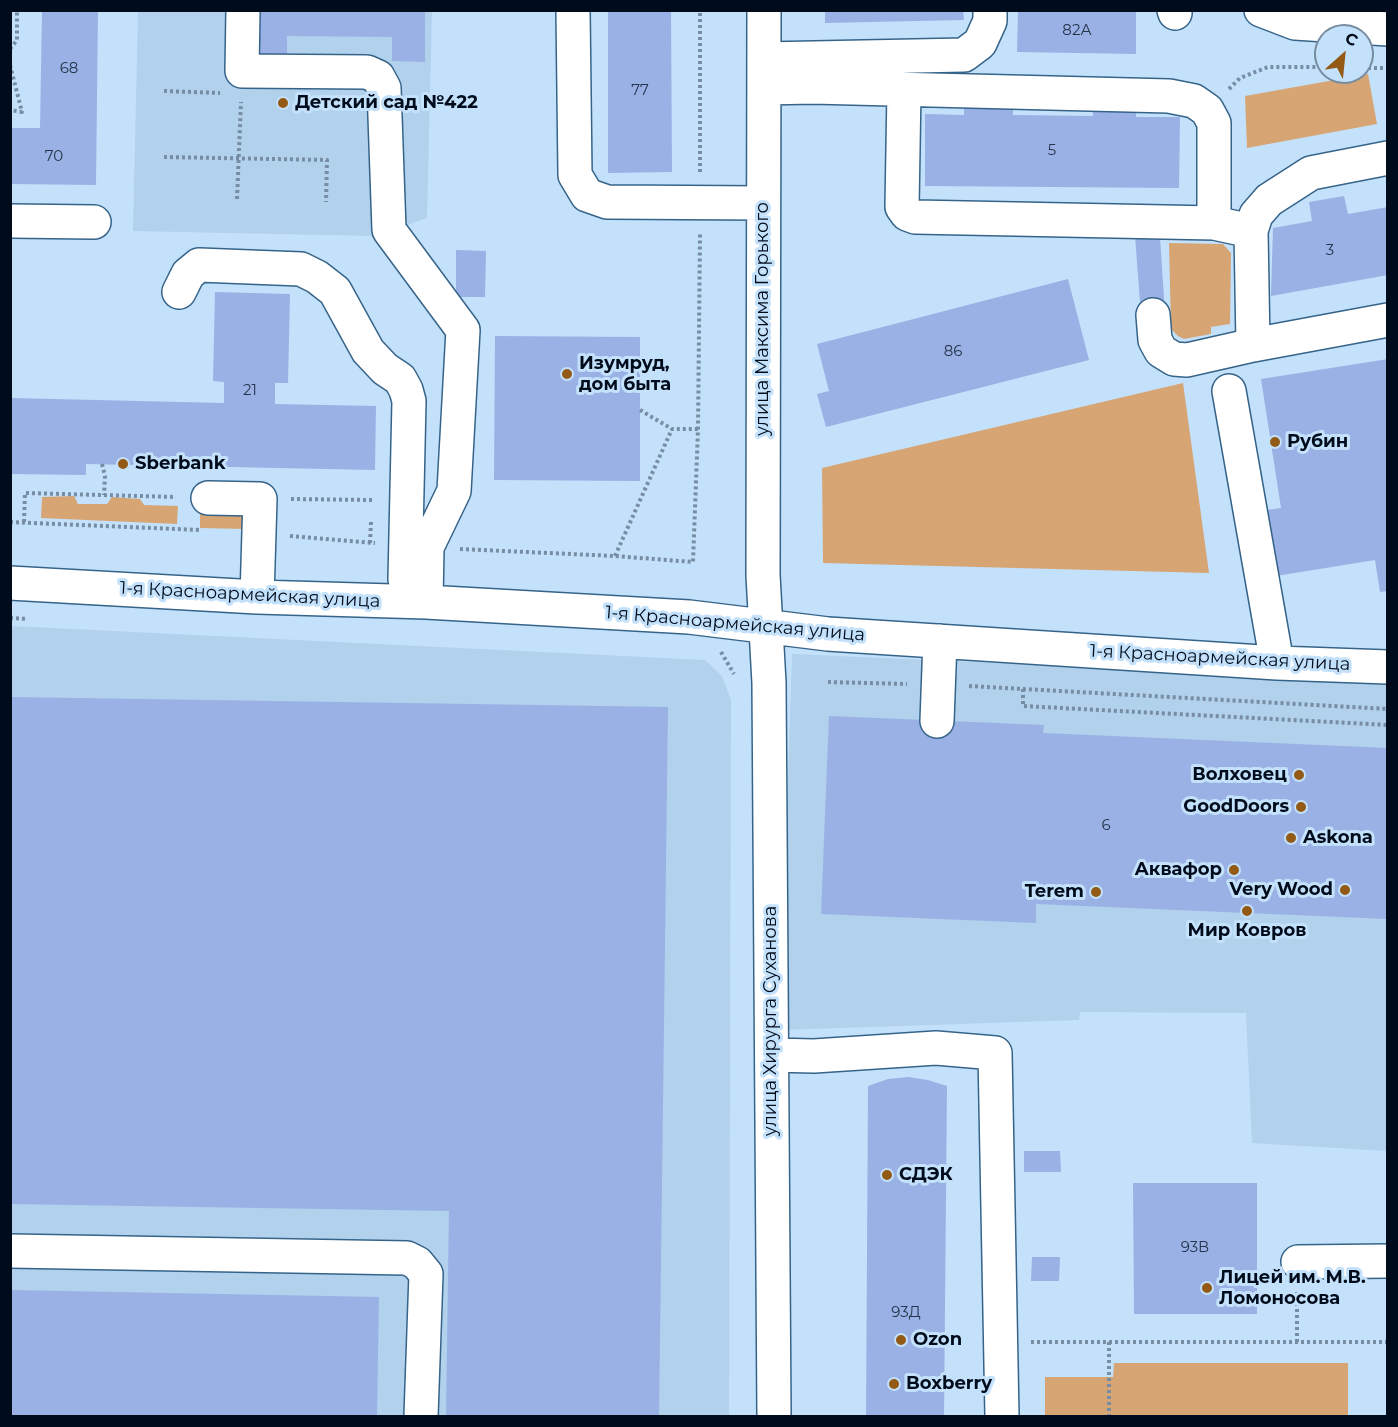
<!DOCTYPE html>
<meta charset="utf-8">
<style>
body{margin:0}
#map{position:relative;width:1398px;height:1427px;overflow:hidden;background:#c4e1fb;font-family:Montserrat,sans-serif}
canvas{display:block}
.frame{position:absolute;inset:0;border:12px solid #000c1b;pointer-events:none}
.north{position:absolute;left:1314px;top:24px;width:60px;height:60px;box-sizing:border-box;background:#c4e1fb;border:2px solid #768ca1;border-radius:50%;rotate:27deg;font-size:16px;font-weight:700;line-height:24px;text-align:center;color:#000c1b}
.north::after{content:'';display:block;margin:auto;width:21px;height:27px;background:#925a14;clip-path:polygon(50% 0,100% 100%,50% 72%,0 100%)}
</style>
<div id="map">
<canvas width="1398" height="1427"></canvas>
<div class="frame"></div>
<div class="north">С</div>
</div>
<script>
const ctx = document.querySelector('canvas').getContext('2d');
ctx.lineJoin = 'round';
function fillPath(path, color) {
  ctx.fillStyle = color;
  ctx.fill(path, 'evenodd');
}
function poly(rows) {
  const path = new Path2D();
  for (const r of rows) {
    path.moveTo(r[0], r[1]);
    for (let i = 2; i < r.length; i += 2) path.lineTo(r[i], r[i + 1]);
  }
  return path;
}
function strokePath(path, color, width, dash) {
  ctx.strokeStyle = color;
  ctx.lineWidth = width;
  ctx.lineCap = dash ? 'butt' : 'round';
  ctx.setLineDash(dash || []);
  ctx.stroke(path);
}
function drawText(font, color, halo, rows, align = 'center') {
  ctx.font = font + ' Montserrat,sans-serif';
  ctx.lineWidth = 6;
  ctx.setLineDash([]);
  ctx.textBaseline = 'middle';
  ctx.strokeStyle = halo;
  ctx.fillStyle = color;
  for (const [text, x, y, turn = 0] of rows) {
    ctx.save();
    ctx.translate(x, y);
    ctx.rotate((+turn || 0) * Math.PI / 180);
    ctx.textAlign = isNaN(turn) ? turn : align;
    if (halo) ctx.strokeText(text, 0, 0);
    ctx.fillText(text, 0, 0);
    ctx.restore();
  }
}
const built = poly([
 [138,11,432,11,427,218,375,236,133,231],
 [11,626,705,660,722,676,731,700,729,1416,11,1416],
 [792,654,1387,680,1387,1151,1252,1143,1246,1013,1080,1012,1079,1020,780,1030]
]);
const green = poly([
 [1368,74,1377,124,1247,148,1245,96],
 [1169,243,1223,244,1231,253,1230,324,1211,327,1211,334,1184,339,1178,336,1171,329],
 [1183,383,1209,573,823,563,822,468],
 [74,496,78,504,107,504,112,497,140,499,144,505,178,506,177,524,41,518,42,497],
 [200,507,246,509,244,529,200,528],
 [1114,1363,1348,1363,1348,1416,1045,1416,1045,1377,1113,1377]
]);
const building = poly([
 [42,10,98,10,96,185,10,184,10,128,40,128],
 [254,10,425,10,425,62,392,61,392,37,287,36,287,61,253,61],
 [608,10,671,10,672,172,608,173],
 [825,10,963,10,964,20,825,23],
 [1018,10,1136,10,1136,54,1017,52],
 [964,107,1013,107,1013,115,1093,116,1093,108,1136,108,1136,117,1180,117,1179,188,925,186,925,114,964,115],
 [1344,196,1348,214,1388,207,1388,275,1271,296,1273,228,1312,221,1309,202],
 [1135,236,1160,237,1165,314,1141,316],
 [456,250,486,251,485,297,456,297],
 [1068,279,1089,360,826,427,817,394,829,391,817,344],
 [215,292,290,294,288,383,275,383,275,404,376,406,375,470,86,464,86,475,10,474,11,398,224,403,224,382,213,381],
 [495,336,640,337,640,481,494,480],
 [1388,359,1388,591,1380,592,1375,560,1276,576,1266,510,1281,508,1261,379],
 [10,697,668,707,659,1416,446,1416,449,1211,10,1204],
 [829,716,1044,725,1043,733,1388,748,1388,919,1036,904,1036,923,821,914],
 [908,1077,928,1080,947,1086,944,1416,866,1416,868,1086,888,1079],
 [1024,1151,1060,1151,1061,1172,1024,1172],
 [1133,1183,1257,1183,1257,1314,1134,1314],
 [1032,1257,1060,1257,1059,1281,1031,1281],
 [10,1290,379,1297,377,1416,10,1416]
]);
const path = poly([
 [10,49,17,40,17,10],
 [10,65,22,112,10,110],
 [1362,68,1388,68],
 [1229,89,1240,78,1268,67,1326,67],
 [164,91,220,93],
 [164,157,327,160,326,202],
 [700,172,700,10],
 [237,199,241,102],
 [640,410,672,429,698,429],
 [102,464,105,476,104,495],
 [291,499,372,500],
 [10,522,199,530],
 [24,522,25,493,176,497],
 [290,536,375,543],
 [370,543,371,522],
 [460,549,615,556,693,562,698,429,700,233],
 [615,556,672,429],
 [10,618,28,619],
 [721,652,734,674],
 [828,682,907,684],
 [969,686,1388,709],
 [1023,689,1023,706,1388,725],
 [1031,1342,1388,1342],
 [1109,1342,1109,1416],
 [1297,1342,1297,1292]
]);
const minor = poly([
 [243,10,242,71,367,72,378,77,384,88,389,230,463,330,454,491,427,547,426,602],
 [573,10,575,175,587,195,607,202,762,203],
 [764,10,763,575,769,683,774,1416],
 [1174,10,1175,13],
 [1261,10,1295,23,1388,29],
 [764,59,964,55,980,43,990,21,990,10],
 [764,88,813,87,1169,96,1194,101,1207,110,1214,123,1214,223],
 [904,90,902,207,907,214,915,217,1214,223,1251,231],
 [10,221,94,222],
 [179,292,188,274,199,265,301,269,317,277,335,291,368,351,385,369,400,379,406,390,409,401,405,579],
 [1153,315,1155,340,1161,351,1174,359,1187,360,1253,345,1388,320],
 [1253,345,1251,231,1256,215,1269,200,1311,173,1388,158],
 [1229,391,1277,663],
 [208,498,260,499,257,597],
 [10,583,257,597,426,602,689,617,828,634,1277,663,1388,667],
 [937,721,940,641],
 [772,1055,814,1056,936,1048,995,1053,1002,1416],
 [10,1251,407,1258,417,1263,426,1274,421,1416],
 [1298,1262,1388,1261]
]);
const markers = [
 [283,103,6,"#925a14"],
 [567,374,6,"#925a14"],
 [1275,442,6,"#925a14"],
 [123,464,6,"#925a14"],
 [1299,775,6,"#925a14"],
 [1301,807,6,"#925a14"],
 [1291,838,6,"#925a14"],
 [1234,870,6,"#925a14"],
 [1345,890,6,"#925a14"],
 [1096,892,6,"#925a14"],
 [1247,911,6,"#925a14"],
 [887,1175,6,"#925a14"],
 [1207,1288,6,"#925a14"],
 [901,1340,6,"#925a14"],
 [894,1384,6,"#925a14"]
];
const numberNames = [
 ["82А",1077,31],
 ["68",69,69],
 ["77",640,91],
 ["5",1052,151],
 ["70",54,157],
 ["3",1330,251],
 ["86",953,352],
 ["21",250,391],
 ["6",1106,826],
 ["93В",1195,1248],
 ["93Д",906,1313]
];
const poiNames = [
 ["Детский сад №422",295,103],
 ["Изумруд,",579,364],
 ["дом быта",579,385],
 ["Рубин",1287,442],
 ["Sberbank",135,464],
 ["Волховец",1287,775,"right"],
 ["GoodDoors",1289,807,"right"],
 ["Askona",1303,838],
 ["Аквафор",1222,870,"right"],
 ["Very Wood",1333,890,"right"],
 ["Terem",1084,892,"right"],
 ["Мир Ковров",1247,931,"center"],
 ["СДЭК",899,1175],
 ["Лицей им. М.В.",1219,1278],
 ["Ломоносова",1219,1299],
 ["Ozon",913,1340],
 ["Boxberry",906,1384]
];
const streetNames = [
 ["улица Максима Горького",763,319,-90],
 ["1-я Красноармейская улица",250,595,3],
 ["1-я Красноармейская улица",735,624,5],
 ["1-я Красноармейская улица",1220,658,3],
 ["улица Хирурга Суханова",771,1021,-90]
];
fillPath(built, '#b1d1ed');
fillPath(green, '#d7a574');
fillPath(building, '#99b1e4');
strokePath(minor, '#366489', 36);
strokePath(path, '#778da3', 4, [3, 3]);
strokePath(minor, '#fff', 33);
for (const [x, y, r, color] of markers) {
  const dot = new Path2D();
  dot.arc(x, y, r, 0, 2 * Math.PI);
  ctx.fillStyle = color;
  ctx.fill(dot);
  strokePath(dot, '#c4e1fb', 2);
}
drawText('15px', '#26354d', null, numberNames);
drawText('bold 18px', '#000c1b', '#c4e1fb', poiNames, 'left');
drawText('18px', '#000c1b', '#c4e1fb', streetNames);
</script>
